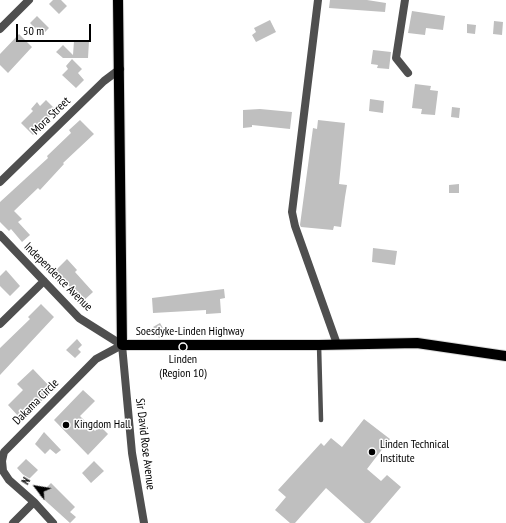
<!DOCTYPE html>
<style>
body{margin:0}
#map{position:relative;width:506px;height:523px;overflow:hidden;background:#fff;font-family:"PT Sans Narrow",sans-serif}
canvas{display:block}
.north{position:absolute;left:16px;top:467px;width:40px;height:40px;-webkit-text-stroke:3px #fff;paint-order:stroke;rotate:301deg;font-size:11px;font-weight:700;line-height:16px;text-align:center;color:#000}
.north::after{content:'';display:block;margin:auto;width:14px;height:18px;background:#000;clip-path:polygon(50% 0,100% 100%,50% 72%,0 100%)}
.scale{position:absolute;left:16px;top:24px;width:75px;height:18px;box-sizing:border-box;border:2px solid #000;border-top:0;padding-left:5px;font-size:12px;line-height:14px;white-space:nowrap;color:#000;-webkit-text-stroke:3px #fff;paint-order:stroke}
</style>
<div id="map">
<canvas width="506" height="523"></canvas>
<div class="north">N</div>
<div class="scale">50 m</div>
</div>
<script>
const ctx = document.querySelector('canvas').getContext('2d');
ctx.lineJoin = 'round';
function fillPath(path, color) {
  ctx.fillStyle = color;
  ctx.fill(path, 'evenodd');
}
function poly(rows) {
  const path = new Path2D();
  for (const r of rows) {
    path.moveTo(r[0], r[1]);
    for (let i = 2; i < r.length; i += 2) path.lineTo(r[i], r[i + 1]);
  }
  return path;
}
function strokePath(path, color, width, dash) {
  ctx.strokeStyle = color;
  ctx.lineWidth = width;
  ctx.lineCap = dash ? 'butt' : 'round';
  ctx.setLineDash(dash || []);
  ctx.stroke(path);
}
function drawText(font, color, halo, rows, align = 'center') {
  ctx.font = font + ' "PT Sans Narrow",sans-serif';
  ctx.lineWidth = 3;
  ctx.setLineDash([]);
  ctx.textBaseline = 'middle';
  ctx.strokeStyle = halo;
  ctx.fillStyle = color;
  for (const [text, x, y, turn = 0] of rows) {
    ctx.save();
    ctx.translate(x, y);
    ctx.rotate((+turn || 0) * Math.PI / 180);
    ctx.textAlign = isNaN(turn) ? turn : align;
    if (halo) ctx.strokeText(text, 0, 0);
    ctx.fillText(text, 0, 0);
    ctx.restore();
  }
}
const building = poly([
 [53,0,61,0,67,6,59,14,49,4],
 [330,0,367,0,386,3,385,12,329,8],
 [412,11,445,16,443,30,426,28,425,35,408,33],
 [37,16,49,28,42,35,30,23],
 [270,20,276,32,256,42,252,35,256,32,254,28],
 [494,21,503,22,502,35,493,34],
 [467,24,476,25,475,34,467,33],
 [19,34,32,47,8,73,0,65,0,54],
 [74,41,89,41,88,58,63,58,56,52,63,45,73,55],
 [373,50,391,52,389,69,377,68,378,65,371,64],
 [72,59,82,69,78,73,84,80,76,88,62,75,68,69,66,66],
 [415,84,431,86,430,90,438,91,435,115,421,114,422,109,412,108],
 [370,99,384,101,383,113,369,111],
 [46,100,56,110,33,135,21,123,33,111,31,109,37,102,40,106],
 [452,107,460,108,459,118,451,117],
 [260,109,292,112,290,129,252,125,252,127,243,128,243,110],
 [80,120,94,134,63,163,64,164,40,190,38,188,14,211,22,219,18,222,30,235,22,242,11,229,9,231,0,222,0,202,48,158,47,156,71,133,69,130],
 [318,120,345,123,339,184,347,185,345,197,341,227,334,226,333,230,301,227,300,225,313,128,317,129],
 [459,184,459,193,449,193,449,185],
 [373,248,397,251,395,265,372,262],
 [67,259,77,270,75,272,93,292,81,303,71,292,73,290,55,271],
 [6,270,20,286,10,296,0,286,0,276],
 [224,289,225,298,220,299,221,313,206,314,206,310,153,313,152,298],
 [41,304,54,317,0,375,0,348,30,319,28,317],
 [160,323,167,335,159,338,153,327],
 [77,339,82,345,78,349,81,352,75,358,66,350],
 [33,369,53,390,34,408,32,406,20,418,8,405,23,390,17,384],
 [83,390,95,401,80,416,95,431,100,426,108,434,88,455,54,420],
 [364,419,390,439,367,469,381,481,387,475,401,487,370,523,365,523,326,488,295,523,290,523,275,510,286,497,278,490,321,443,324,446,331,438,342,447],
 [44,432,61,450,56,454,50,449,45,454,35,444],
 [26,459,38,470,28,480,17,468],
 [94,461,104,471,91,483,82,473],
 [51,483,75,507,70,512,76,517,70,523,39,495]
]);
const service = poly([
 [319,345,321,420]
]);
const minor = poly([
 [318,0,292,212,295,226,337,344],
 [405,0,396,58,408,73],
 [0,29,29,0],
 [0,182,104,81,120,69],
 [0,235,79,318,122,345],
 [0,324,44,281],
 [122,345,132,453,144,523],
 [13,523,34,502],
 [53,523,34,502,9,480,3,471,2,461,4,452,96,359,122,345]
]);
const primary = poly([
 [118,0,122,345,319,345,417,343,506,356]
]);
const markers = [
 [183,347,4,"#000"],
 [66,425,4,"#000"],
 [372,452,4,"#000"]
];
const streetNames = [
 ["Mora Street",51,116,-44],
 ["Independence Avenue",58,277,45],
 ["Soesdyke-Linden Highway",190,332],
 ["Dakama Circle",36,402,-45],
 ["Sir David Rose Avenue",145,444,83]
];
const poiNames = [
 ["Linden",183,360,"center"],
 ["(Region 10)",183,374,"center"],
 ["Kingdom Hall",74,425],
 ["Linden Technical",380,445],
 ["Institute",380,459]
];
fillPath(building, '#bfbfbf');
strokePath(primary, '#dbdbdb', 12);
strokePath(service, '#4f4f4f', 4.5);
strokePath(minor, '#4f4f4f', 8);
strokePath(primary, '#000', 10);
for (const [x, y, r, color] of markers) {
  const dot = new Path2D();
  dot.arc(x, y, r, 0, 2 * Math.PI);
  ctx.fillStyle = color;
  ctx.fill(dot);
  strokePath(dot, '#fff', 1.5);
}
drawText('12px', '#000', '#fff', streetNames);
drawText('12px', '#000', '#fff', poiNames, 'left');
</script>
